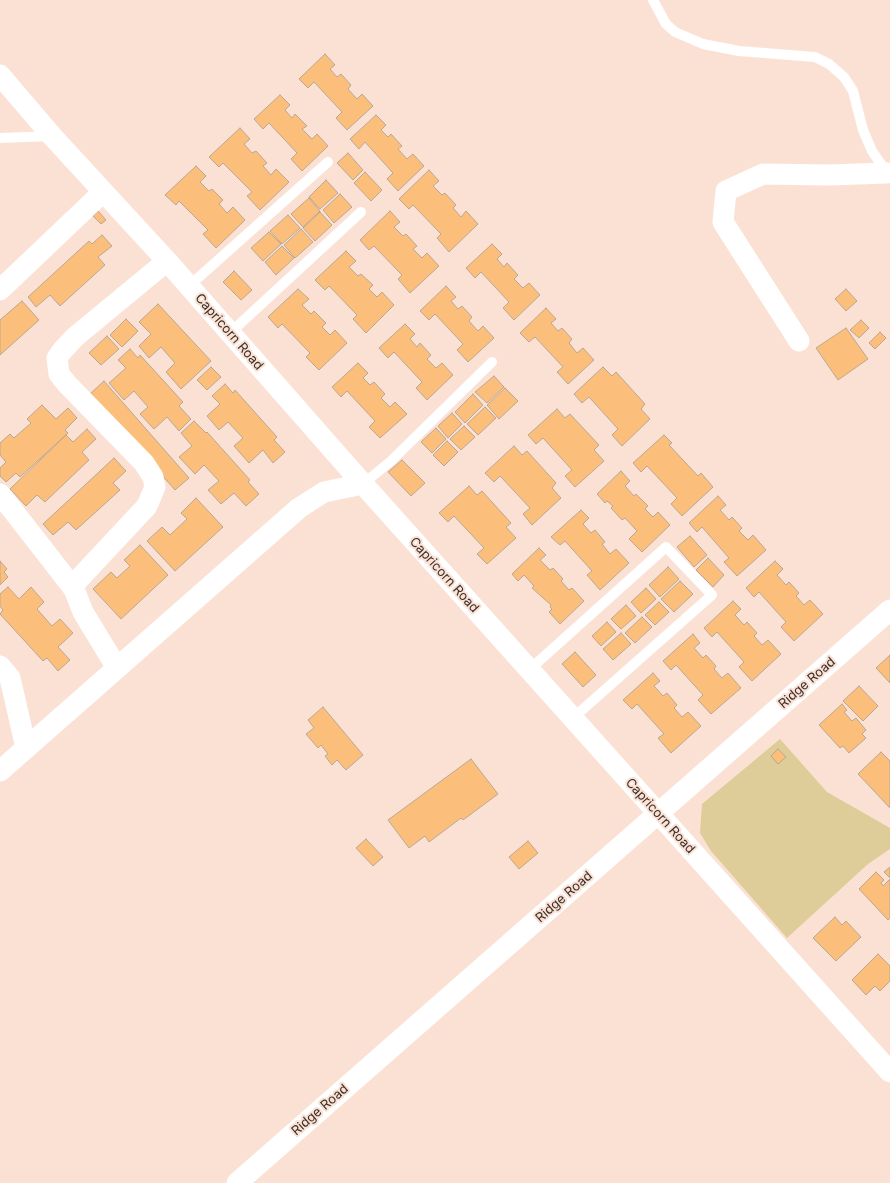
<!DOCTYPE html>
<style>
body{margin:0}
canvas{display:block;background:#fbe1d4}
</style>
<canvas width="890" height="1183"></canvas>
<script>
const ctx = document.querySelector('canvas').getContext('2d');
ctx.lineJoin = 'round';
function fillPath(path, color) {
  ctx.fillStyle = color;
  ctx.fill(path, 'evenodd');
}
function poly(rows) {
  const path = new Path2D();
  for (const r of rows) {
    path.moveTo(r[0], r[1]);
    for (let i = 2; i < r.length; i += 2) path.lineTo(r[i], r[i + 1]);
  }
  return path;
}
function strokePath(path, color, width, dash) {
  ctx.strokeStyle = color;
  ctx.lineWidth = width;
  ctx.lineCap = dash ? 'butt' : 'round';
  ctx.setLineDash(dash || []);
  ctx.stroke(path);
}
function drawText(font, color, halo, rows, align = 'center') {
  ctx.font = font + ' Inter,sans-serif';
  ctx.lineWidth = 4;
  ctx.setLineDash([]);
  ctx.textBaseline = 'middle';
  ctx.strokeStyle = halo;
  ctx.fillStyle = color;
  for (const [text, x, y, turn = 0] of rows) {
    ctx.save();
    ctx.translate(x, y);
    ctx.rotate((+turn || 0) * Math.PI / 180);
    ctx.textAlign = isNaN(turn) ? turn : align;
    if (halo) ctx.strokeText(text, 0, 0);
    ctx.fillText(text, 0, 0);
    ctx.restore();
  }
}
const green = poly([
 [780,739,827,792,890,828,890,849,868,864,787,938,711,851,700,833,702,804]
]);
const building = poly([
 [325,54,335,65,330,69,337,77,341,74,351,85,348,89,357,99,362,94,373,106,347,130,336,118,342,112,314,82,308,88,299,79,325,54],
 [280,95,290,105,285,110,292,118,295,114,307,126,302,129,312,139,317,134,328,146,302,171,291,159,297,153,269,123,263,129,254,119,280,95],
 [376,115,386,125,381,130,388,137,391,134,402,146,398,149,407,159,413,154,424,166,398,191,387,179,393,173,365,142,359,149,350,139,376,115],
 [240,128,250,139,244,144,252,153,256,151,267,163,263,166,271,175,276,169,289,182,260,210,247,196,252,192,223,163,219,167,209,157,240,128],
 [348,153,363,170,353,180,337,163,348,153],
 [196,166,206,176,200,182,209,191,212,189,223,200,219,204,227,213,233,207,245,220,216,248,203,234,208,230,179,201,176,205,165,195,196,166],
 [429,170,439,181,433,186,442,195,445,193,456,205,453,208,461,217,466,211,478,224,449,252,437,238,441,234,413,205,409,209,399,199,429,170],
 [365,172,382,190,371,201,354,183,365,172],
 [326,180,338,193,320,209,309,197,326,180],
 [340,194,352,207,334,223,323,210,340,194],
 [309,198,320,211,303,227,291,214,309,198],
 [98,211,106,220,101,224,93,216,98,211],
 [390,211,400,222,394,227,403,236,406,234,417,246,413,249,422,258,427,253,439,266,410,293,398,279,402,275,374,246,369,250,360,240,390,211],
 [320,212,332,225,315,241,303,228,320,212],
 [288,215,300,228,282,244,270,231,288,215],
 [301,229,313,242,295,258,284,245,301,229],
 [269,232,281,244,263,261,251,248,269,232],
 [102,235,112,246,98,257,105,265,60,306,50,295,36,307,28,297,89,241,92,244,102,235],
 [492,244,502,254,497,259,504,267,507,263,518,275,514,279,523,288,529,283,540,295,514,320,503,308,509,302,481,272,475,278,466,268,492,244],
 [282,246,294,258,276,275,265,262,282,246],
 [346,251,356,261,349,267,358,276,361,274,373,285,369,289,377,297,382,292,394,305,366,333,353,319,357,315,329,286,325,290,315,280,346,251],
 [234,271,252,290,241,300,223,282,234,271],
 [446,286,456,297,451,301,458,309,462,306,472,317,469,321,478,331,483,326,494,338,468,362,457,350,463,344,435,314,429,320,420,311,446,286],
 [298,289,309,299,302,305,311,314,314,311,326,323,322,327,330,335,335,330,347,343,319,370,306,357,310,353,282,324,278,328,268,317,298,289],
 [846,289,857,301,846,311,835,299,846,289],
 [22,301,39,320,0,355,0,320,22,301],
 [158,304,211,361,181,389,166,372,175,363,161,347,149,358,139,346,151,334,139,322,158,304],
 [546,308,556,319,551,323,558,331,562,328,572,339,569,343,577,353,583,348,594,360,568,384,557,372,563,367,535,337,529,342,520,333,546,308],
 [126,319,138,331,122,347,110,335,126,319],
 [861,320,869,328,859,338,850,330,861,320],
 [405,324,415,334,410,339,417,347,420,343,431,355,427,359,436,368,442,363,453,375,427,400,416,388,422,382,394,352,388,358,379,348,405,324],
 [846,328,868,359,838,380,816,348,846,328],
 [880,332,886,338,875,349,869,343,880,332],
 [107,336,119,349,101,365,89,353,107,336],
 [130,349,138,358,140,355,183,402,179,406,191,419,179,431,167,417,154,429,140,414,148,407,134,391,124,400,109,383,126,368,118,360,130,349],
 [358,363,368,373,363,378,370,385,374,382,385,394,381,398,390,407,395,402,407,414,380,438,369,427,375,421,347,391,341,397,332,387,358,363],
 [211,367,221,377,207,390,197,380,211,367],
 [603,367,612,376,616,372,645,404,641,409,650,419,622,446,612,435,618,429,589,397,582,403,574,394,603,367],
 [494,376,504,387,487,403,475,392,494,376],
 [104,381,189,478,175,490,90,394,104,381],
 [225,384,233,393,235,390,277,437,274,440,285,452,273,463,263,450,249,463,234,446,243,438,228,422,219,430,207,416,220,404,212,396,225,384],
 [505,388,518,401,499,419,487,405,505,388],
 [473,394,483,405,465,423,455,412,473,394],
 [42,405,56,419,68,408,77,418,65,430,68,433,20,477,16,473,6,482,0,476,0,468,6,462,0,455,0,443,10,434,14,438,31,423,27,419,42,405],
 [485,407,496,418,478,435,467,424,485,407],
 [557,409,565,418,570,414,599,445,594,450,604,461,575,487,565,476,572,470,543,438,536,444,528,435,557,409],
 [452,413,462,424,448,438,438,426,452,413],
 [194,421,206,433,207,432,250,480,248,482,259,494,246,506,234,493,221,504,208,490,219,481,204,465,195,474,179,457,192,446,181,433,194,421],
 [464,426,475,437,461,450,450,439,464,426],
 [436,428,446,439,432,453,421,442,436,428],
 [87,429,96,439,82,452,89,460,45,502,37,495,26,506,10,489,66,435,73,442,87,429],
 [664,435,672,443,669,445,698,476,701,473,713,487,682,516,671,504,677,498,647,466,641,472,633,463,664,435],
 [447,441,458,452,444,466,433,455,447,441],
 [514,446,522,455,527,451,556,483,552,488,561,498,532,525,523,514,530,508,500,476,494,482,485,473,514,446],
 [114,458,126,471,113,483,120,490,76,530,68,522,53,535,43,524,114,458],
 [402,460,425,483,411,496,388,472,402,460],
 [621,471,630,481,625,486,634,496,636,494,648,506,645,509,653,517,658,512,670,525,642,552,629,539,637,531,625,518,622,520,611,508,613,506,607,501,605,503,597,494,621,471],
 [469,486,477,495,482,491,511,523,506,527,516,538,487,564,477,554,484,548,454,516,448,522,439,513,469,486],
 [718,496,726,505,720,510,729,520,732,517,742,528,739,531,748,540,753,535,766,550,737,576,724,562,729,558,702,527,697,532,689,523,718,496],
 [196,498,223,527,175,571,147,541,162,527,170,535,187,519,181,513,196,498],
 [581,510,589,518,583,524,591,533,595,530,605,542,602,544,610,554,616,549,629,563,600,590,587,575,592,571,565,541,560,545,551,537,581,510],
 [690,536,707,555,694,567,677,547,690,536],
 [140,545,168,575,121,619,93,589,111,572,117,578,130,566,124,560,140,545],
 [539,548,546,555,540,560,550,570,553,568,563,579,561,581,569,590,572,588,584,601,560,624,549,612,552,609,550,607,551,605,532,588,534,586,524,575,518,581,512,574,539,548],
 [708,558,724,575,713,587,696,570,708,558],
 [0,561,7,569,4,572,8,577,0,585,0,561],
 [775,561,783,569,777,575,786,585,789,582,799,593,796,596,804,605,810,600,823,614,794,641,781,627,786,622,759,592,754,597,746,588,775,561],
 [668,567,679,579,660,597,649,585,668,567],
 [680,581,693,594,674,612,661,599,680,581],
 [8,587,19,599,31,587,44,602,37,609,52,626,60,619,73,633,58,647,70,660,58,671,47,658,43,661,0,614,3,610,0,606,0,594,8,587],
 [646,588,656,599,641,613,631,602,646,588],
 [733,601,741,609,735,615,744,625,747,622,757,633,754,636,762,645,768,640,781,654,752,681,739,667,744,662,717,632,712,637,704,628,733,601],
 [659,602,669,612,655,625,645,615,659,602],
 [626,605,636,616,621,629,611,619,626,605],
 [642,617,652,627,635,643,625,633,642,617],
 [607,622,616,632,601,646,592,636,607,622],
 [621,633,631,644,613,660,603,649,621,633],
 [693,634,700,643,694,648,703,658,706,655,716,666,714,669,722,678,728,673,741,688,711,714,698,700,703,695,676,665,671,670,663,661,693,634],
 [575,652,596,675,583,687,562,664,575,652],
 [890,655,890,683,876,668,890,655],
 [653,673,660,681,654,686,663,696,667,693,677,705,674,708,682,717,688,712,701,726,671,753,658,738,664,734,637,704,632,709,623,700,653,673],
 [859,686,878,706,863,721,843,701,859,686],
 [842,704,847,710,844,712,852,721,856,718,866,730,862,734,866,738,849,753,843,746,840,748,819,725,842,704],
 [323,707,363,755,346,770,337,760,332,765,325,756,328,754,321,745,318,748,306,734,314,728,308,720,323,707],
 [778,749,786,757,778,764,771,756,778,749],
 [881,752,890,761,890,808,858,774,881,752],
 [471,759,498,794,463,820,461,818,429,842,425,836,409,848,388,820,471,759],
 [366,839,383,857,373,866,356,848,366,839],
 [528,841,538,853,519,869,509,857,528,841],
 [890,867,890,878,884,872,890,867],
 [876,872,884,880,881,883,883,886,890,879,890,918,888,920,859,889,876,872],
 [835,917,842,925,846,921,861,937,836,961,813,938,835,917],
 [878,954,890,966,890,981,880,991,875,986,866,995,852,980,878,954]
]);
const service = poly([
 [653,0,666,24,675,32,703,44,739,51,815,57,829,64,844,77,853,91,863,130,872,151,887,173],
 [0,138,52,136],
 [189,286,328,162],
 [230,333,361,212],
 [363,484,391,461,492,362],
 [529,670,666,547,712,595,573,718]
]);
const minor = poly([
 [0,75,52,136,167,261,363,484,890,1072],
 [0,290,103,192],
 [799,341,723,222,726,191,763,174,829,175,887,173],
 [0,494,74,589],
 [0,666,10,678,26,748],
 [117,668,83,612,74,589,76,582,147,506,155,487,153,477,144,463,67,384,59,374,57,358,62,351,75,337,167,261],
 [0,771,299,508,324,492,363,484],
 [237,1183,890,610]
]);
const streetNames = [
 ["Capricorn Road",229,332,49],
 ["Capricorn Road",444,575,48],
 ["Ridge Road",807,683,-41],
 ["Capricorn Road",660,816,48],
 ["Ridge Road",564,897,-41],
 ["Ridge Road",320,1110,-41]
];
fillPath(green, '#decc99');
fillPath(building, '#fbbf7b');
strokePath(building, '#b9a793', 1);
strokePath(service, '#fff', 10);
strokePath(minor, '#fff', 21);
drawText('13px', '#392f2a', '#fbe1d4', streetNames);
</script>
